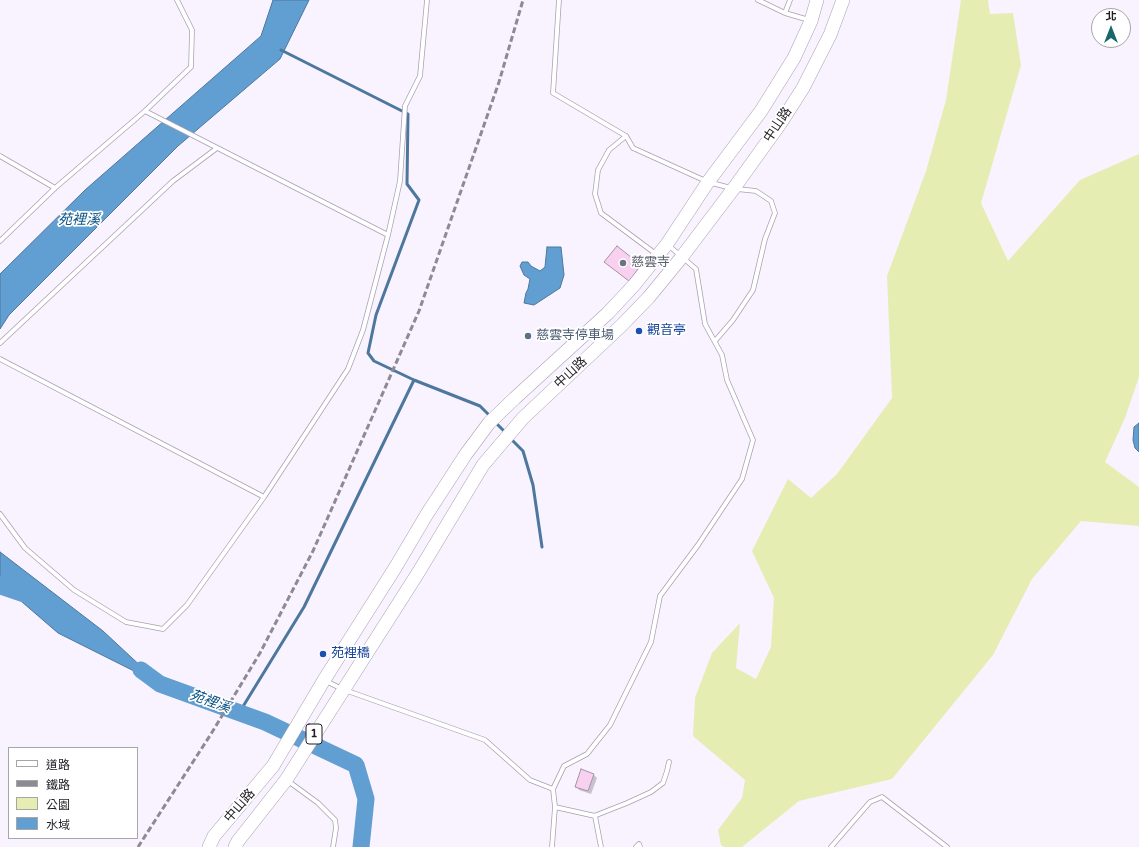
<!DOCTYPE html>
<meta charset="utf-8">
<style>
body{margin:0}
#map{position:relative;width:1139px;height:847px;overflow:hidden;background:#f9f3ff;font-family:"Varela Round","Noto Sans TC",sans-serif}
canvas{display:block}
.legend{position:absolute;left:8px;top:747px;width:130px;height:92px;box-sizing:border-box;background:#fff;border:1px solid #a6a5a7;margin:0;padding:5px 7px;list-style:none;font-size:12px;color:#201d23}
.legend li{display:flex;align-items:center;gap:8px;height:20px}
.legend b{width:20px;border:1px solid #a6a5a7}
.north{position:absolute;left:1091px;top:8px;width:40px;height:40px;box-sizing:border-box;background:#fff;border:1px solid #a6a5a7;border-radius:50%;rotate:0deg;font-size:11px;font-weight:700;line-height:16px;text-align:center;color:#201d23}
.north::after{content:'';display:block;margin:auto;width:14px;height:18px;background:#19676d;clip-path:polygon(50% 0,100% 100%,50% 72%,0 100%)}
</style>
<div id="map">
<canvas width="1139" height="847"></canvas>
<ul class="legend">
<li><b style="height:5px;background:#fff"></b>道路</li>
<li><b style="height:5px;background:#8e8a93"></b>鐵路</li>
<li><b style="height:11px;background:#e6edb3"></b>公園</li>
<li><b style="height:11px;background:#619ed1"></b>水域</li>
</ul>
<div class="north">北</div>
</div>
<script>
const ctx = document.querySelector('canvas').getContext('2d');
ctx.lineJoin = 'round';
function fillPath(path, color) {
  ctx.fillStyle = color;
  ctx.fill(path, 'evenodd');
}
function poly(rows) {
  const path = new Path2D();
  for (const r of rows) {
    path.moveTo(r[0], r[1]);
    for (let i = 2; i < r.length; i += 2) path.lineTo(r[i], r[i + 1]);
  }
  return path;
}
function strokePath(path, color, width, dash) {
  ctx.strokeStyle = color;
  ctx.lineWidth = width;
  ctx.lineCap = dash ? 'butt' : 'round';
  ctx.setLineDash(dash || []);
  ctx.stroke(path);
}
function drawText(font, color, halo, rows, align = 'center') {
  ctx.font = font + ' "Varela Round","Noto Sans TC",sans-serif';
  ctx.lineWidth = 3.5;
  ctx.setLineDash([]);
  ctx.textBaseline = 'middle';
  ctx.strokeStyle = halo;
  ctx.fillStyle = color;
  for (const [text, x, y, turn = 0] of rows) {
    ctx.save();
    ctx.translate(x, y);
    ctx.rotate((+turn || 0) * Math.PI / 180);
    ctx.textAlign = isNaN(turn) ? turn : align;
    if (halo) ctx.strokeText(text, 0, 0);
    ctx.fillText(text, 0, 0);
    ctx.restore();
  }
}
const green = poly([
 [961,0,988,0,990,14,1013,13,1021,65,981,203,1008,261,1080,180,1139,154,1139,377,1125,418,1105,462,1139,487,1139,526,1081,521,1032,579,993,655,892,779,799,801,742,847,724,847,721,845,718,830,742,798,745,780,693,736,695,698,712,653,740,623,736,668,756,679,771,647,774,598,752,551,788,479,811,498,837,474,892,398,887,276,926,171,946,100]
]);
const water = poly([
 [273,0,309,0,280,59,178,146,9,315,0,329,0,274,85,190,261,36,273,0],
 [547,247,561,247,564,275,560,288,534,305,524,303,526,293,528,289,530,279,524,275,520,266,522,262,528,262,531,266,540,271,545,267,547,247],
 [1139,423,1139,452,1135,448,1133,440,1134,427,1139,423],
 [0,552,103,631,160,684,58,633,0,583,0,552]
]);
const shadow = poly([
 [606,262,640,265,647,272,636,287],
 [582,770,594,775,597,778,591,794,579,790,576,786]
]);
const stream = poly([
 [281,50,408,114,407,184,419,200,376,315,368,353,374,361,414,380],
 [495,422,506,433],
 [510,438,523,451,533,485,542,547],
 [239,713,304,607,414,380,480,406,491,417]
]);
const river = poly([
 [0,584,1,586,27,595],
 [141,670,160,684,265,722,356,765,366,799,361,847]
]);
const building = poly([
 [617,246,641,265,629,281,604,262,617,246],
 [581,769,594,774,588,791,575,787,581,769]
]);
const service = poly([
 [559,0,553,93,626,136,633,148,708,182,731,188],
 [758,0,785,13,809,20],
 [785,13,790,0],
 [145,111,388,235],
 [626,136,609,150,598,170,595,194,601,213,656,254],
 [0,156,55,188],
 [0,241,55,188,145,111,191,67,192,30,177,0],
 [715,341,733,320,753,290,765,239,775,213,771,201,756,191,737,189],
 [0,343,173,181,217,148],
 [0,359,264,497],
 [0,514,25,548,74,590,126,622,163,629,187,605,264,497,348,369,363,330,388,235,400,181,405,106,420,76,427,0],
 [326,681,342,689,485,740,530,780,553,789],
 [288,781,318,803,335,820,336,828,333,847],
 [555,807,595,816,601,847],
 [594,816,627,803,651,792,663,783,667,771,669,762],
 [552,847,555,807,553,789,564,766,587,754,610,725,651,642,660,596,698,545,742,479,753,440,727,380,722,355,705,324,696,269,668,245],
 [636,847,639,844,640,847],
 [831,847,870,802,882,797,947,847]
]);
const primary = poly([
 [209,847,214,836,273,766,324,680,395,568,427,514,466,454,489,423,515,398,608,313,635,284,667,244,708,182,761,111,794,58,811,21,817,0],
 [235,847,238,841,286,780,418,573,483,465,523,418,622,325,649,297,681,258,734,188,780,124,803,88,830,35,843,0]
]);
const rail = poly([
 [138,847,211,734,260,653,313,551,419,311,499,82,523,0]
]);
const markers = [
 [623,263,4,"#6b7280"],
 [639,331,4,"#1a4fb4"],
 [528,336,4,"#5c6f8a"],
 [323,654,4,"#1a4fb4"]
];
const shields = [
 [314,734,16]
];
const shieldNames = [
 ["1",314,734]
];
const streetNames = [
 ["中山路",778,125,-56],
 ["中山路",571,373,-43],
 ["中山路",240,806,-49]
];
const worshipNames = [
 ["慈雲寺",631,263]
];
const transitNames = [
 ["觀音亭",647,331],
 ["苑裡橋",331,654]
];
const serviceNames = [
 ["慈雲寺停車場",536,336]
];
const waterNames = [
 ["苑裡溪",79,220],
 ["苑裡溪",210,702,20]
];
fillPath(green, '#e6edb3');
fillPath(water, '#619ed1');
strokePath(water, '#4e779d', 1);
fillPath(shadow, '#0003');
strokePath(stream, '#4e779d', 3);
strokePath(river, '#619ed1', 17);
fillPath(building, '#f8d1f1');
strokePath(building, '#a494a1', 1);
strokePath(service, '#a8a0b2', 5.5);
strokePath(primary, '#a8a0b2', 14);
strokePath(service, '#fff', 4);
strokePath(primary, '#fff', 13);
strokePath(rail, '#8e8a93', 3, [6, 3]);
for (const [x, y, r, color] of markers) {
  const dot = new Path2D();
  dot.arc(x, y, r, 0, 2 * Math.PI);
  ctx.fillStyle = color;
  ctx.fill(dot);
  strokePath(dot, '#fff', 1.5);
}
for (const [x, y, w] of shields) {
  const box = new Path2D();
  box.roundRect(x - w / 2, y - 10, w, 20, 3);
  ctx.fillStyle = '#fff';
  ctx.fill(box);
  strokePath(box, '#201d23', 1);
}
drawText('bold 12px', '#201d23', null, shieldNames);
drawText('13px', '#201d23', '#fff', streetNames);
drawText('13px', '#5b616d', '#fff', worshipNames, 'left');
drawText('13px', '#164399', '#fff', transitNames, 'left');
drawText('13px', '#4e5e75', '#fff', serviceNames, 'left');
drawText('italic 14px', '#0a5384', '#fff', waterNames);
</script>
